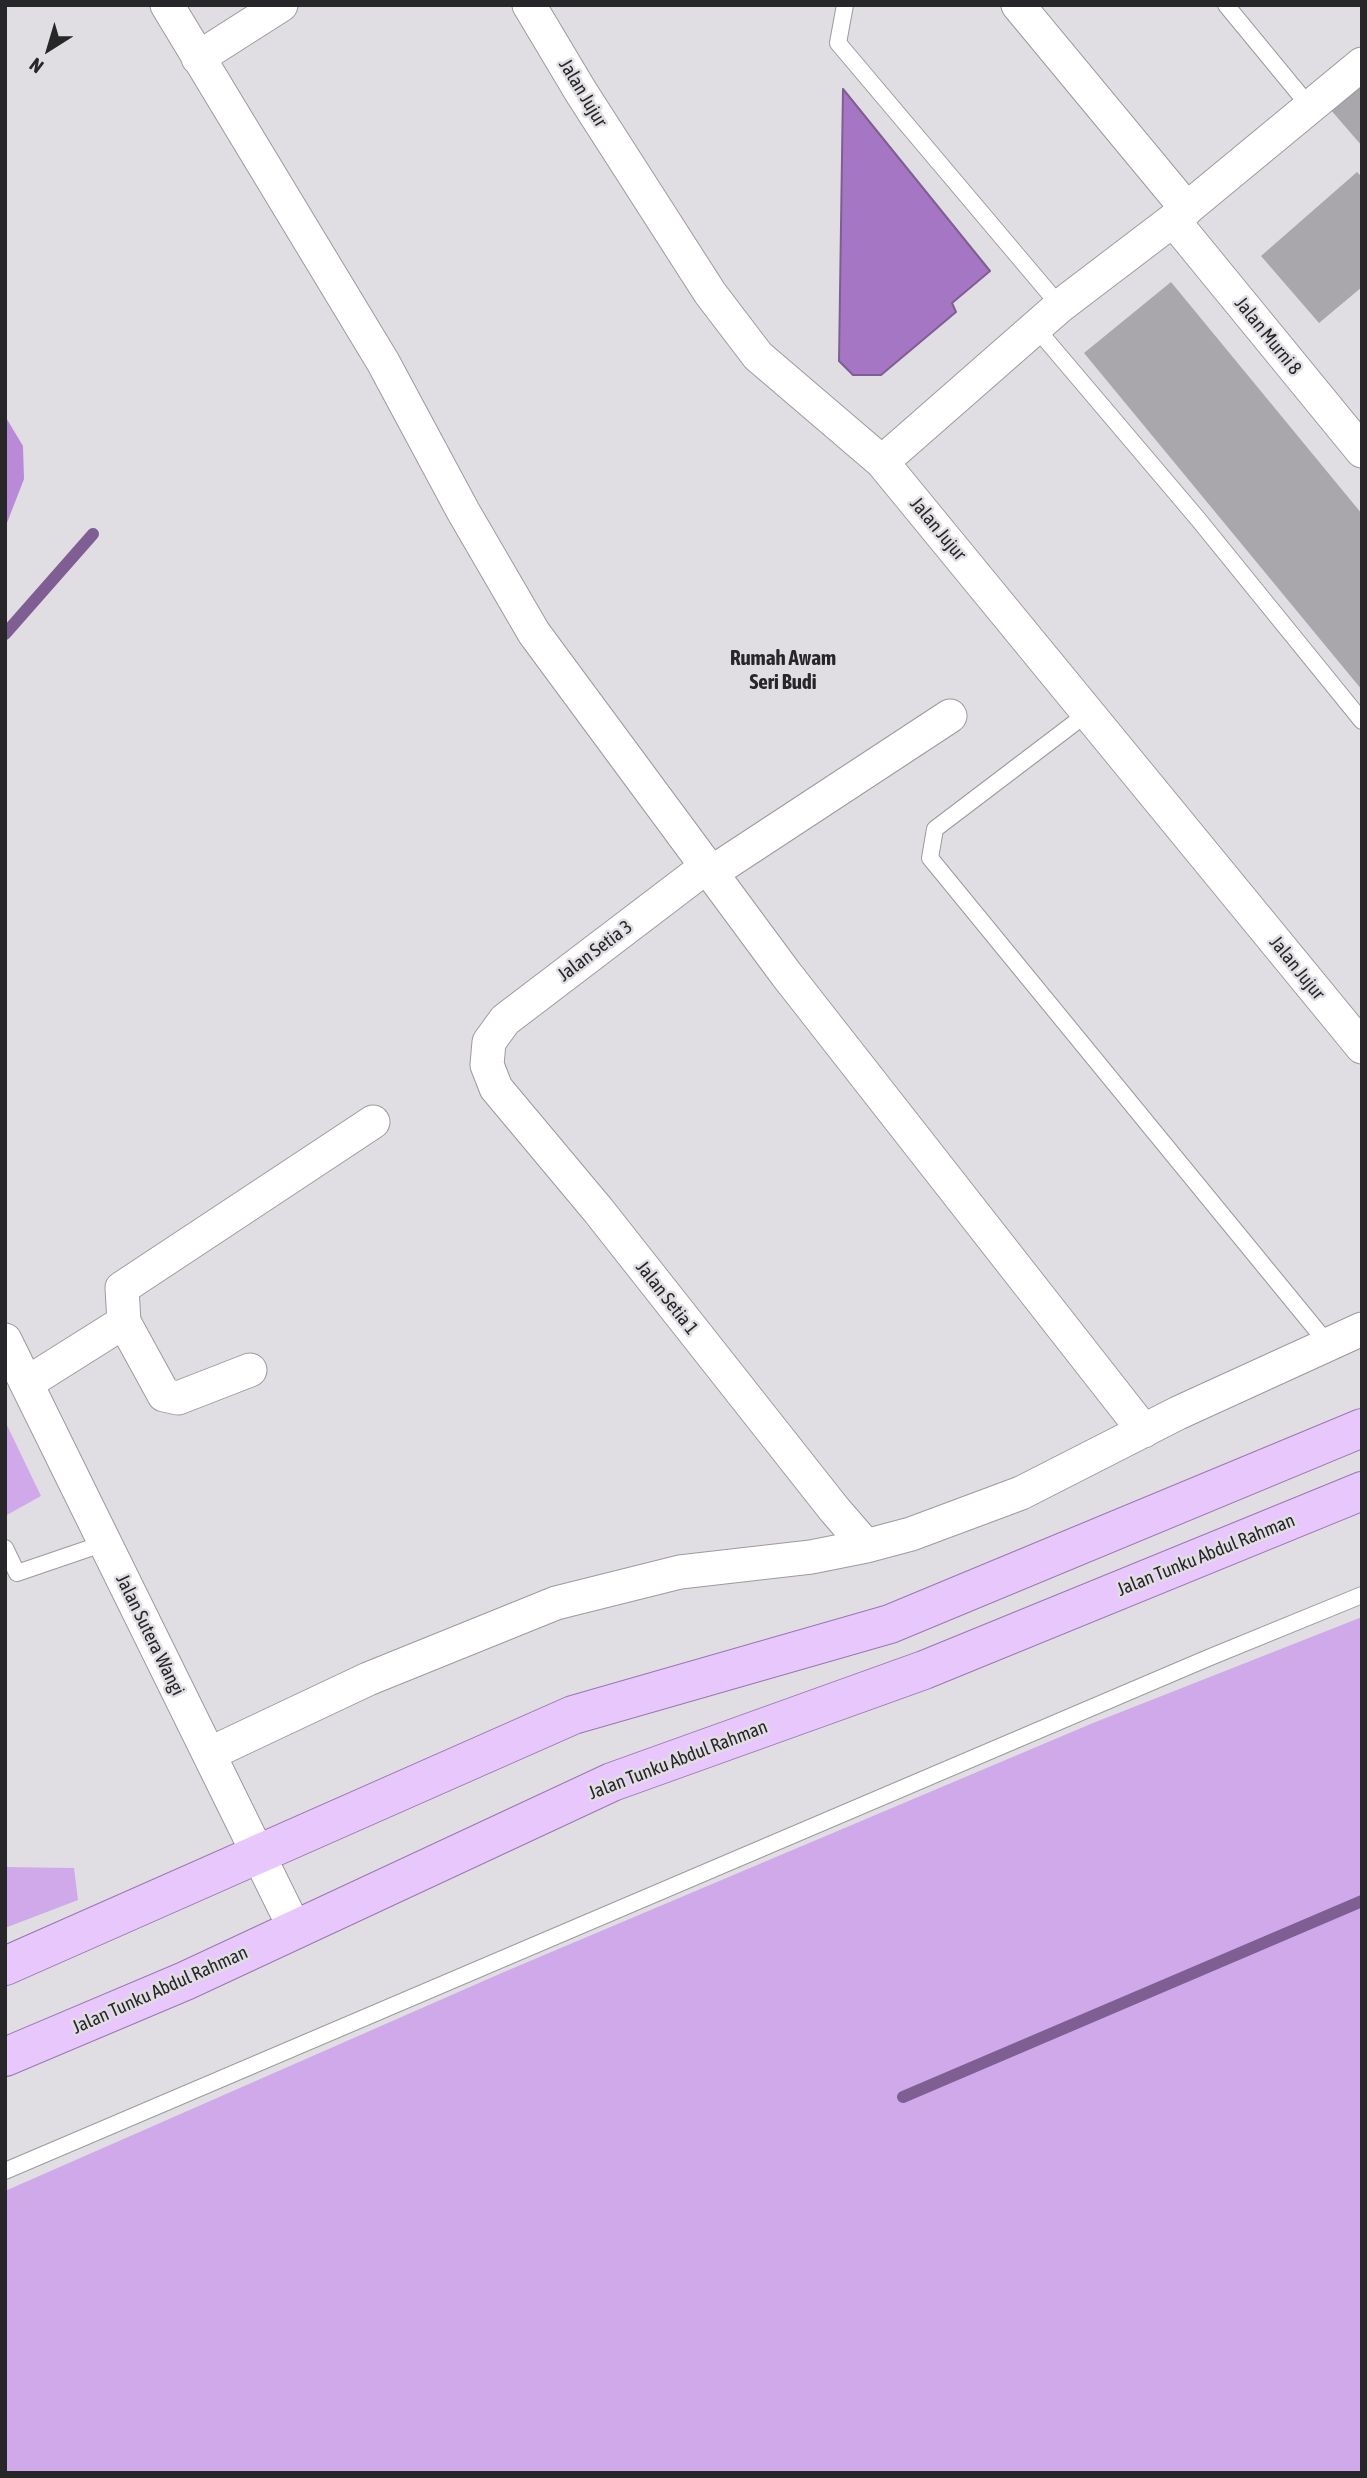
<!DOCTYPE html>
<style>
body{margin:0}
#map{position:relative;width:1367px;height:2478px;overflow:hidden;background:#e1dee3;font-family:"Asap Condensed",sans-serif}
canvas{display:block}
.frame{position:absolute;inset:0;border:7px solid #272628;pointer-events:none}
.north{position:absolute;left:14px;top:14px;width:70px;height:70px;-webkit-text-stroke:5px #e1dee3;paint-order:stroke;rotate:217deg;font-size:19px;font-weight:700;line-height:28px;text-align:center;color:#272628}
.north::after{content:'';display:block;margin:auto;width:24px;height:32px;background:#272628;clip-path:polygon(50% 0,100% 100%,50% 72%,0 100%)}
</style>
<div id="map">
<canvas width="1367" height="2478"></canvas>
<div class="frame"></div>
<div class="north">N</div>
</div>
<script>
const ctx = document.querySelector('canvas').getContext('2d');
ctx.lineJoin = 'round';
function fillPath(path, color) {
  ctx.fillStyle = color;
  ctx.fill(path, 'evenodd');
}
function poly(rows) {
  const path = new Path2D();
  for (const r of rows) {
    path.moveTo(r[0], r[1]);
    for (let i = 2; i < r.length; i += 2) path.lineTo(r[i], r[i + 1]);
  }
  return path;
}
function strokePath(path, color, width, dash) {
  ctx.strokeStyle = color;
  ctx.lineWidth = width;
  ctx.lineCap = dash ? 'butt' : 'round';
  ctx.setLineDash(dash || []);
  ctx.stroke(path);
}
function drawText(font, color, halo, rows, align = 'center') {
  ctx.font = font + ' "Asap Condensed",sans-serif';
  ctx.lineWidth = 5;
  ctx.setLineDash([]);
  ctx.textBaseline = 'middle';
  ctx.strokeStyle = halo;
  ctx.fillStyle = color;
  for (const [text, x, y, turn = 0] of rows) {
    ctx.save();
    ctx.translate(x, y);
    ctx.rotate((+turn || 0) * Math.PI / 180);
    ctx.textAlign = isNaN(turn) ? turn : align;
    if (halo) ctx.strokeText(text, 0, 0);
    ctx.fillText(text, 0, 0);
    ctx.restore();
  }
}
const green = poly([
 [5,1421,41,1496,5,1516],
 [1362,1617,1362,2473,5,2473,5,2191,504,1972,1093,1723],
 [5,1867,74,1868,78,1900,5,1928]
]);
const forest = poly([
 [5,416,23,446,24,479,5,528]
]);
const water = poly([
 [843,89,990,271,952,303,956,312,881,375,853,375,839,361,843,89]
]);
const stream = poly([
 [5,634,93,534],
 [903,2097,1362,1901]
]);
const building = poly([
 [1362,83,1362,146,1330,109],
 [1357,172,1362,177,1362,287,1319,323,1261,256],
 [1171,282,1362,514,1362,690,1084,353]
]);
const lane = poly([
 [845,5,838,43,1060,306],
 [1226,5,1310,107],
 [1036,328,1198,519,1362,721],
 [1089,712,935,829,930,858,1328,1344],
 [5,1548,17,1573,105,1543],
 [5,2171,1208,1658,1362,1595]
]);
const street = poly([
 [167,5,383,362,463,511,534,633,786,974,1144,1431],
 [529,5,581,92,710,293,758,356,882,462,1362,1047],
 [1018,5,1187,209],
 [198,58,281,5],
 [1173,220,1362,451],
 [882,462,1060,306,1173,220,1362,64],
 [706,867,505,1020,489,1042,487,1065,496,1088,598,1210,834,1509,866,1546],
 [711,873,950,716],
 [124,1322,164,1395,178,1398,250,1370],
 [5,1340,295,1929],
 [27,1383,124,1322,122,1288,373,1122],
 [209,1754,368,1679,556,1603,680,1572,811,1557,866,1546,911,1534,1021,1493,1178,1413,1362,1329]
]);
const primary = poly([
 [5,1966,573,1715,890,1624,1362,1428],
 [5,2057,185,1981,612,1782,924,1670,1362,1491]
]);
const streetNames = [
 ["Jalan Jujur",583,93,59],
 ["Jalan Murni 8",1268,336,51],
 ["Jalan Jujur",938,529,50],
 ["Jalan Setia 3",595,951,-37],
 ["Jalan Jujur",1297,968,51],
 ["Jalan Setia 1",667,1298,52],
 ["Jalan Tunku Abdul Rahman",1206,1555,-22],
 ["Jalan Sutera Wangi",150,1635,64],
 ["Jalan Tunku Abdul Rahman",678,1760,-21],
 ["Jalan Tunku Abdul Rahman",160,1990,-24]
];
const neighbourhoodNames = [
 ["Rumah Awam",783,658],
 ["Seri Budi",783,682]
];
fillPath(green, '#cfa9e9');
fillPath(forest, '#b98ad8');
fillPath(water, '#a576c3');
strokePath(water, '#7f5e94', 2);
strokePath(stream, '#7f5e94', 12);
fillPath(building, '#aaa7ac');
strokePath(lane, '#9c9a9e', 18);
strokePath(street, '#9c9a9e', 35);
strokePath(primary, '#9977b0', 40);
strokePath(lane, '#fff', 16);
strokePath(street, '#fff', 33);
strokePath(primary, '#e7c7fc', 38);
drawText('19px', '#272628', '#e1dee3', streetNames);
drawText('bold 21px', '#272628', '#e1dee3', neighbourhoodNames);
</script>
